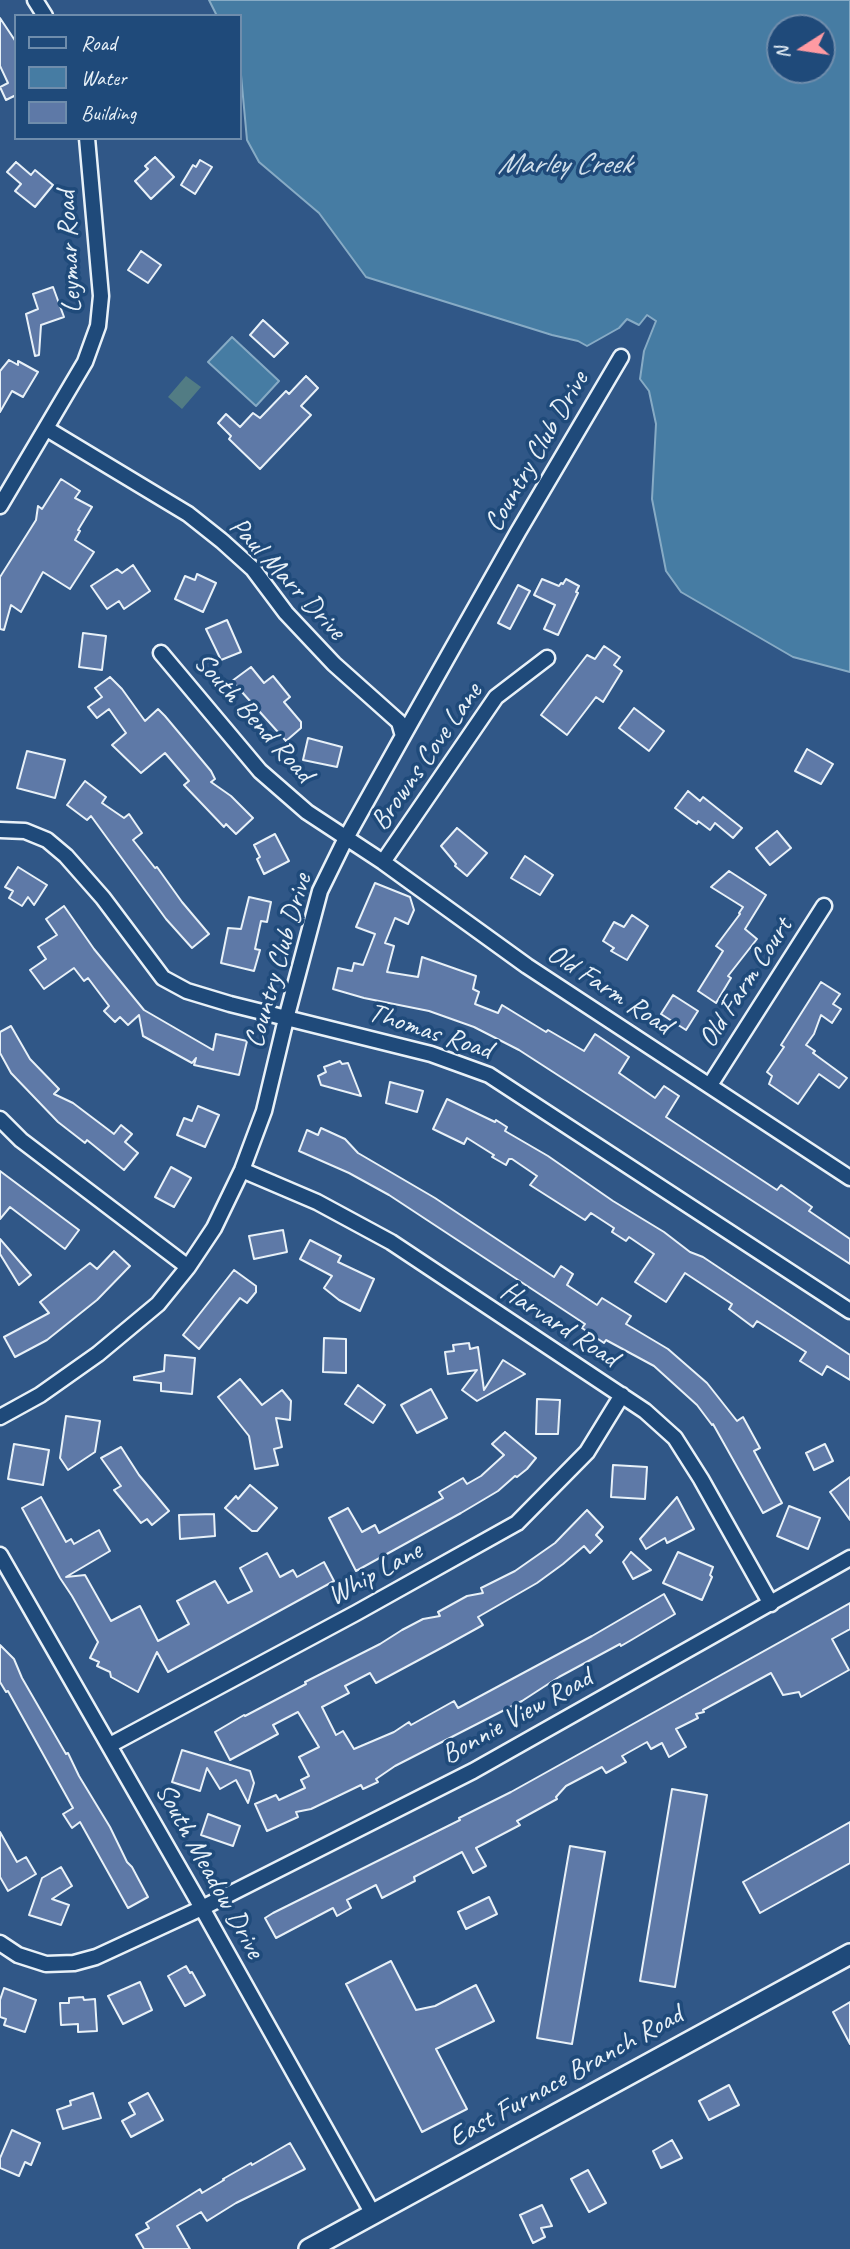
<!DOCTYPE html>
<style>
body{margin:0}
#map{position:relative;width:850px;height:2249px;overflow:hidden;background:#305787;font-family:Caveat,sans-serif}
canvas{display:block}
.legend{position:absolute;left:14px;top:14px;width:228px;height:126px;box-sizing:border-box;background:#1f4a7a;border:2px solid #6f8dac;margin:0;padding:9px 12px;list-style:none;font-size:21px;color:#e8f1f8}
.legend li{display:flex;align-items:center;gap:14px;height:35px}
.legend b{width:35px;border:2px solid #6f8dac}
.north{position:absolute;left:766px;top:14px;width:70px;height:70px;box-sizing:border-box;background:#1f4a7a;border:2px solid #6f8dac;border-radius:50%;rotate:258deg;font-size:19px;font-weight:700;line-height:28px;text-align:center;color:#e8f1f8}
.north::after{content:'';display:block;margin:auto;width:24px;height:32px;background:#ff9aa2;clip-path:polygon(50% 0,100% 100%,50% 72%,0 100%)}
</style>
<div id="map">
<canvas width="850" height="2249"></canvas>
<ul class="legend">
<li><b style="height:9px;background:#1f4a7a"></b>Road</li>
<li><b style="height:19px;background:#467ca3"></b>Water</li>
<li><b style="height:19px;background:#5e79a7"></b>Building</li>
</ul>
<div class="north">N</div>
</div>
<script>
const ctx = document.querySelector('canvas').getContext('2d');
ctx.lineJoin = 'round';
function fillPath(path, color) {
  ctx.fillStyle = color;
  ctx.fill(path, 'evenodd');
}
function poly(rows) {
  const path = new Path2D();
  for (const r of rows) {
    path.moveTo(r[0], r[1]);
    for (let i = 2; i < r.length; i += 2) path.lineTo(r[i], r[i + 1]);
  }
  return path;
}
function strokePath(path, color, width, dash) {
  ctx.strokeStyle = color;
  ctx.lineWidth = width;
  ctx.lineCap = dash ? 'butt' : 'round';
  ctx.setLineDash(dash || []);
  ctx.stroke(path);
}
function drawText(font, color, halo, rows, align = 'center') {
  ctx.font = font + ' Caveat,sans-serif';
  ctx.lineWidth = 7;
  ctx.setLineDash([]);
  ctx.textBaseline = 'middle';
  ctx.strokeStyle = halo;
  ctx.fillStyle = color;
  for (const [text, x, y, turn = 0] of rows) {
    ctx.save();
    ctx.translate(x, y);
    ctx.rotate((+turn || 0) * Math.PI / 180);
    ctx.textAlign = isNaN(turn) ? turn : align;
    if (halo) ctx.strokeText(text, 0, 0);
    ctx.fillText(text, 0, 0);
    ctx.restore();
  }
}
const green = poly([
 [186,376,201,387,182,409,168,397]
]);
const water = poly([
 [209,0,850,0,850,672,793,657,681,592,666,571,652,499,656,424,649,391,640,379,644,351,656,321,647,315,639,325,627,319,619,328,587,346,578,341,552,335,366,277,319,213,259,162,247,140,240,64,240,16,217,16,209,0],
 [780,28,822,28,822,70,780,70,780,28],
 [232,337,279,381,256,406,208,362,232,337]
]);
const building = poly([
 [0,18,16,42,16,99,14,96,6,100,0,87,8,83,0,66,0,18],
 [155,157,174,177,151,199,135,181,148,169,145,166,155,157],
 [200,160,212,167,195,194,181,185,193,165,196,167,200,160],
 [16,162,31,175,35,170,53,185,35,207,15,191,21,184,7,172,16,162],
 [141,251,161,265,148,283,128,270,141,251],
 [53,287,64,317,41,325,39,355,35,356,26,314,38,309,33,294,53,287],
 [263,320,288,343,274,357,250,335,263,320],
 [9,360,18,365,18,361,38,372,23,397,12,391,0,412,0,371,9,360],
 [306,376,318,388,301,406,311,415,260,469,229,439,231,436,218,423,226,414,240,427,253,413,260,418,286,391,289,394,306,376],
 [61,479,80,491,75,498,92,507,78,530,80,531,75,540,94,552,70,589,43,572,21,612,11,605,4,630,0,629,0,577,36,520,38,506,42,509,61,479],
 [133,565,150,591,124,609,119,601,107,609,91,586,117,569,122,573,133,565],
 [197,574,216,583,203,612,175,599,185,576,195,580,197,574],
 [542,579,559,586,561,583,563,584,566,579,579,586,576,592,578,593,558,635,544,629,555,605,534,595,542,579],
 [518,585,530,591,510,629,498,623,518,585],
 [227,620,241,652,221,660,206,629,227,620],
 [83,633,106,636,102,670,79,667,83,633],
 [604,646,620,657,614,665,622,671,603,702,596,697,567,735,541,715,587,655,595,659,604,646],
 [251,667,264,683,273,676,290,697,284,702,301,722,301,728,286,741,232,681,251,667],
 [110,677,122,689,145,721,158,709,165,716,211,771,215,779,211,782,231,796,253,818,236,834,226,824,224,827,184,785,189,781,165,753,141,773,112,745,126,733,109,709,97,718,88,707,102,697,95,688,110,677],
 [634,708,664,731,649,751,619,728,634,708],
 [308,738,342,747,337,767,303,760,308,738],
 [807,749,833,764,821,784,795,771,807,749],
 [27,751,65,760,55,798,17,788,27,751],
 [85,781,106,797,102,803,124,818,129,814,142,833,133,840,155,868,157,867,182,902,209,934,192,948,166,919,91,816,87,820,67,805,85,781],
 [688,791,700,801,703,797,742,828,733,838,715,823,710,830,698,821,697,824,691,820,675,808,688,791],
 [457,828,487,853,467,876,455,866,456,864,441,846,457,828],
 [777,831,791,848,770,865,756,848,777,831],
 [275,834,289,861,264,874,257,859,260,857,254,845,275,834],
 [525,856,553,875,540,895,511,878,525,856],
 [18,867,47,885,34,905,28,897,22,906,9,898,13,891,5,887,18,867],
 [729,871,766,895,745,929,757,939,728,976,731,978,716,1003,698,991,723,951,716,946,740,914,739,913,743,907,711,887,729,871],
 [375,883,410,897,414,910,408,924,395,918,385,943,394,946,387,972,418,977,422,957,476,976,473,989,479,992,475,1004,498,1013,502,1005,546,1032,548,1030,584,1051,595,1034,629,1057,619,1073,655,1098,664,1086,679,1096,666,1117,777,1190,781,1185,812,1207,809,1211,850,1239,850,1264,519,1050,474,1027,429,1011,364,998,333,989,338,968,352,971,354,963,363,965,375,934,356,927,375,883],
 [249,897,271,902,267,922,261,921,255,949,260,950,254,971,221,963,228,928,241,929,249,897],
 [64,906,94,949,144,1010,213,1050,216,1034,247,1041,239,1075,194,1065,196,1058,192,1063,143,1036,139,1015,128,1025,120,1017,115,1022,104,1011,109,1006,88,978,84,981,74,968,44,989,30,970,46,959,38,947,57,935,46,919,64,906],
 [632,915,648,926,627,960,611,951,614,948,603,941,614,922,624,927,632,915],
 [821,982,840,994,833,1004,841,1009,832,1023,821,1015,814,1034,806,1045,815,1051,813,1053,847,1078,839,1088,819,1074,798,1104,769,1084,772,1076,767,1072,784,1047,781,1045,821,982],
 [673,995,698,1011,686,1030,661,1014,673,995],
 [11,1026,30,1059,59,1089,54,1094,73,1103,114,1134,121,1125,132,1134,125,1142,138,1153,124,1170,87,1140,85,1143,58,1122,11,1073,0,1053,0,1032,11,1026],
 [340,1061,342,1064,348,1063,361,1096,321,1085,318,1076,326,1072,324,1067,340,1061],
 [390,1082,423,1091,417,1112,386,1103,390,1082],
 [447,1099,495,1122,496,1120,507,1127,505,1131,548,1156,613,1201,664,1232,690,1252,703,1257,850,1355,850,1380,827,1366,822,1375,800,1361,806,1352,757,1321,753,1327,729,1309,732,1304,685,1273,666,1302,635,1282,654,1254,629,1237,626,1241,612,1232,614,1228,591,1213,585,1220,530,1185,537,1176,512,1159,509,1159,506,1165,492,1157,494,1155,467,1138,464,1144,433,1129,447,1099],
 [198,1106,219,1115,205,1147,177,1135,184,1118,192,1121,198,1106],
 [321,1128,345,1139,358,1153,435,1198,554,1277,561,1266,573,1274,567,1285,597,1305,602,1298,631,1316,626,1324,668,1349,707,1383,737,1421,743,1417,760,1448,754,1451,782,1503,763,1513,713,1424,712,1425,697,1405,654,1366,606,1340,604,1343,582,1328,585,1324,389,1195,349,1173,299,1151,307,1130,318,1135,321,1128],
 [171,1167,191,1178,174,1207,155,1197,171,1167],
 [0,1171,79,1230,65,1249,10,1207,0,1219,0,1171],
 [283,1230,287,1252,254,1259,249,1236,283,1230],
 [0,1239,31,1275,19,1285,0,1254,0,1239],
 [310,1240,341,1256,338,1262,374,1279,360,1311,339,1300,324,1288,332,1276,300,1259,310,1240],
 [114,1251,130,1266,97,1300,47,1340,15,1357,4,1337,49,1313,40,1302,90,1263,97,1269,114,1251],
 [234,1270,256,1286,256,1292,247,1303,240,1298,199,1349,183,1335,234,1270],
 [324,1338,346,1339,346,1373,323,1372,324,1338],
 [469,1343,470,1349,478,1347,484,1390,503,1360,525,1374,477,1401,462,1390,477,1370,448,1374,445,1352,454,1351,453,1345,469,1343],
 [165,1355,195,1358,192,1394,161,1391,161,1383,134,1380,134,1377,164,1371,165,1355],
 [240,1379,262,1405,282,1390,291,1401,290,1420,276,1418,282,1447,274,1449,278,1465,255,1469,249,1436,218,1397,240,1379],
 [358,1385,385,1405,373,1423,345,1404,358,1385],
 [431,1389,447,1418,417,1433,401,1405,431,1389],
 [537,1399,560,1400,558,1434,536,1434,537,1399],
 [66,1416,100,1421,95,1452,68,1470,60,1458,66,1416],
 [505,1432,536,1458,527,1469,517,1477,515,1476,498,1491,461,1513,356,1571,329,1518,348,1508,362,1532,375,1525,379,1533,443,1498,439,1492,463,1478,467,1484,481,1476,504,1455,492,1444,505,1432],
 [14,1444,49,1450,43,1485,8,1479,14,1444],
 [825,1444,833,1461,814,1470,806,1453,825,1444],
 [121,1447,139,1475,169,1511,152,1525,147,1519,141,1523,114,1490,121,1486,101,1458,121,1447],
 [613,1465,647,1467,645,1499,611,1497,613,1465],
 [850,1477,850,1520,830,1492,850,1477],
 [250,1485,277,1508,257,1531,252,1531,225,1508,236,1496,238,1499,250,1485],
 [41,1497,66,1542,71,1539,74,1544,99,1530,110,1551,66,1577,85,1575,111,1621,140,1606,158,1641,189,1624,177,1601,194,1592,215,1581,228,1603,252,1591,240,1568,267,1553,280,1577,293,1570,297,1577,324,1562,334,1581,168,1672,157,1652,138,1692,111,1677,110,1672,97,1666,99,1662,90,1658,98,1642,72,1596,60,1578,22,1508,41,1497],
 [677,1497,694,1529,667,1543,665,1538,646,1549,640,1539,677,1497],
 [789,1506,820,1518,808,1549,777,1536,789,1506],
 [587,1510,603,1527,596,1535,602,1541,590,1553,584,1546,563,1564,537,1583,478,1617,483,1625,445,1646,376,1683,370,1673,345,1686,349,1693,322,1707,336,1735,343,1731,354,1749,394,1732,409,1722,411,1725,454,1701,458,1708,592,1636,664,1594,675,1614,633,1639,621,1646,620,1644,559,1677,522,1701,395,1766,376,1779,378,1782,363,1789,361,1785,311,1809,296,1812,298,1817,267,1831,255,1804,276,1795,279,1800,305,1788,301,1780,309,1776,299,1757,319,1747,298,1712,273,1725,278,1734,230,1760,215,1732,244,1715,245,1716,306,1684,305,1682,380,1644,402,1630,423,1619,440,1616,438,1612,467,1596,483,1593,481,1588,515,1571,555,1543,587,1510],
 [214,1514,215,1536,180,1539,179,1515,214,1514],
 [631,1552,651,1570,633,1579,623,1562,631,1552],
 [678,1552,713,1567,710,1575,712,1577,702,1600,663,1583,678,1552],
 [850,1603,850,1629,832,1639,849,1670,801,1697,799,1692,783,1695,771,1673,703,1710,704,1712,696,1714,698,1718,676,1729,686,1747,669,1757,662,1743,651,1749,647,1742,622,1756,626,1762,606,1773,602,1767,566,1786,556,1797,557,1799,517,1821,520,1825,476,1848,486,1866,473,1873,462,1852,414,1877,415,1881,382,1898,376,1885,347,1900,351,1908,337,1916,333,1908,276,1938,265,1918,273,1913,460,1820,459,1818,511,1792,850,1603],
 [0,1645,14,1659,22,1678,66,1754,68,1753,79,1776,110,1827,127,1862,132,1867,148,1897,128,1908,80,1822,72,1828,63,1814,73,1808,8,1691,6,1692,0,1682,0,1645],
 [182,1750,250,1771,254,1783,248,1803,236,1780,220,1789,207,1768,200,1791,172,1782,182,1750],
 [672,1789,707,1795,675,1987,640,1981,672,1789],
 [208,1814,240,1826,233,1846,201,1835,208,1814],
 [850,1822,850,1863,760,1913,743,1882,850,1822],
 [0,1832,17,1862,26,1857,36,1874,8,1891,0,1877,0,1832],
 [570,1846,605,1852,572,2044,537,2038,570,1846],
 [61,1867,72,1886,52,1899,69,1905,61,1925,29,1915,42,1878,61,1867],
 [489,1897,497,1914,466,1929,458,1912,489,1897],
 [391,1961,416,2010,435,2006,476,1985,494,2021,436,2049,467,2109,422,2132,346,1984,391,1961],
 [186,1966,190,1973,192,1972,205,1995,185,2006,168,1976,186,1966],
 [140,1982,152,2010,123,2024,108,1996,140,1982],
 [4,1988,36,2000,25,2032,4,2025,6,2019,0,2017,0,2000,4,1988],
 [83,1997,84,2000,95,1999,97,2031,78,2032,78,2024,61,2025,60,2003,69,2003,69,1998,83,1997],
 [850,2002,850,2044,833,2012,850,2002],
 [729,2085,739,2105,709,2120,699,2101,729,2085],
 [93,2093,101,2118,63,2129,57,2110,71,2105,70,2101,93,2093],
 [148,2093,163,2120,131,2137,122,2121,135,2114,129,2103,148,2093],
 [12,2130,40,2143,31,2165,25,2162,19,2176,0,2168,0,2158,12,2130],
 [672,2140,682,2158,661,2168,653,2151,672,2140],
 [290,2143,305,2169,236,2203,207,2221,201,2212,177,2226,190,2249,144,2249,136,2235,149,2228,146,2223,200,2189,202,2193,224,2180,223,2179,251,2163,252,2165,290,2143],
 [588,2170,606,2203,589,2212,571,2179,588,2170],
 [542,2205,552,2226,541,2228,545,2237,533,2243,520,2215,542,2205]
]);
const street = poly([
 [35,0,45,16],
 [47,429,188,514,222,541,253,569,286,613,334,664,399,722,403,736],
 [0,506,85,362,98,326,101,296,87,138],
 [161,653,260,771,307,812,383,862,527,966,850,1178],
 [0,830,25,831,47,840,66,856,103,898,163,978,187,991,230,1004,431,1054,489,1075,850,1311],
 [383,862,496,697,547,658],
 [710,1085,824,906],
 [0,1119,21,1140,188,1267],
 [242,1170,317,1202,391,1242,645,1411,675,1438,701,1479,771,1604],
 [0,1417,40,1395,98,1354,158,1304,188,1267,214,1228,242,1170,264,1111,286,1019,320,891,346,838,403,736,518,532,621,357],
 [0,1555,202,1908,373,2214],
 [110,1745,356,1613,517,1523,587,1452,622,1395],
 [0,1943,18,1955,46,1964,74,1963,96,1957,202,1908,473,1771,850,1558]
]);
const secondary = poly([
 [309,2249,850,1954]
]);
const streetNames = [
 ["Leymar Road",70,252,-93],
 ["Country Club Drive",537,452,-60],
 ["Paul Marr Drive",287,579,47],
 ["South Bend Road",253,718,48],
 ["Browns Cove Lane",427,757,-55],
 ["Country Club Drive",279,961,-74],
 ["Old Farm Court",746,983,-57],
 ["Old Farm Road",609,990,33],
 ["Thomas Road",430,1032,18],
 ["Harvard Road",559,1325,33],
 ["Whip Lane",375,1574,-29],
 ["Bonnie View Road",517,1717,-29],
 ["South Meadow Drive",209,1871,61],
 ["East Furnace Branch Road",566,2077,-29]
];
const waterNames = [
 ["Marley Creek",564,165]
];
fillPath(green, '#527c84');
fillPath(water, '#467ca3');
strokePath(water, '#87abc5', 2);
fillPath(building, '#5e79a7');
strokePath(building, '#e8f1f8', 2);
strokePath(street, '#e8f1f8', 19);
strokePath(secondary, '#e8f1f8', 24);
strokePath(street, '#1f4a7a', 14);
strokePath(secondary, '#1f4a7a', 19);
drawText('28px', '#e8f1f8', '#1f4a7a', streetNames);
drawText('italic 30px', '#d0dfeb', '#1f4a7a', waterNames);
</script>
